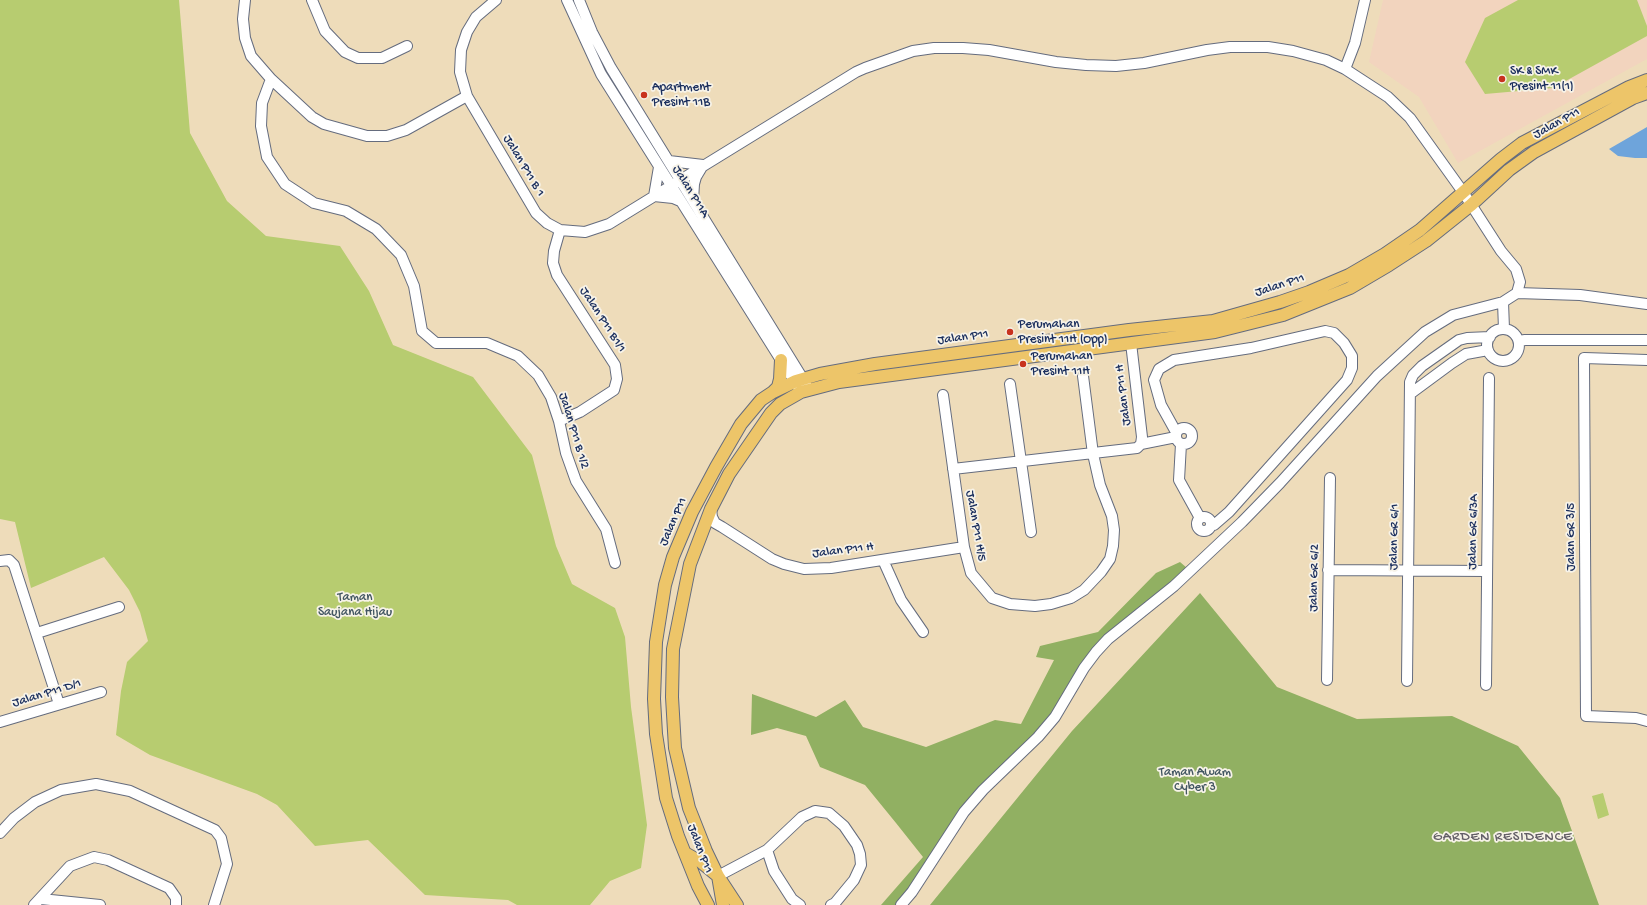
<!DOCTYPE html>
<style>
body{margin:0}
canvas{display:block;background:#eedcba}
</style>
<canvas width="1647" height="905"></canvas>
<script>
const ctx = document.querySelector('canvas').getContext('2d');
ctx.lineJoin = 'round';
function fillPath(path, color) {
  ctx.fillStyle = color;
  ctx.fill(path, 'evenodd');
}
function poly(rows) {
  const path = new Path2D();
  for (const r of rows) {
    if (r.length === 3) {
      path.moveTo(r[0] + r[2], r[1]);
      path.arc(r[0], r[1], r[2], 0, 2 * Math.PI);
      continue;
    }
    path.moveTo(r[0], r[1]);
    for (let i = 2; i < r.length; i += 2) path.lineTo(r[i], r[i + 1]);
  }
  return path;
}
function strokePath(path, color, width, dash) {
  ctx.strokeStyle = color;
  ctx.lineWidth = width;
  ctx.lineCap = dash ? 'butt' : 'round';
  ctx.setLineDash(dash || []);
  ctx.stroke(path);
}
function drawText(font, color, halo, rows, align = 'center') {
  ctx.font = font + ' "Gochi Hand",sans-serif';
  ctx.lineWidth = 3.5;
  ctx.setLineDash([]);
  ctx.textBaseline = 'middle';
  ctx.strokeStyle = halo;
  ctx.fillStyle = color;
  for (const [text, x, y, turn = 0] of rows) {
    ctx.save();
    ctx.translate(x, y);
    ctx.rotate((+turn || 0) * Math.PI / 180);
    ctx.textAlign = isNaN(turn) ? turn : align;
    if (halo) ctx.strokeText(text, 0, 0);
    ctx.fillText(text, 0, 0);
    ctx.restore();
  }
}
const built = poly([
 [1383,0,1647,0,1647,59,1458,163,1419,97,1369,62]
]);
const green = poly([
 [0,0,179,0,190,133,227,201,266,236,340,246,369,291,393,345,473,377,532,455,556,546,572,584,615,608,625,637,631,707,647,825,641,868,610,881,590,905,517,905,508,900,425,895,368,840,315,846,277,805,257,794,150,755,116,735,121,691,127,662,148,641,140,612,129,590,104,557,31,588,15,522,0,519],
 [1518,0,1637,0,1647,26,1647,36,1553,88,1485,94,1465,62,1485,18],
 [1603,793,1609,815,1598,819,1592,796]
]);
const forest = poly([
 [1180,562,1187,568,1091,652,1053,714,1008,761,897,905,881,905,923,857,896,823,865,785,820,767,806,736,777,728,751,735,752,694,816,717,845,700,863,727,926,747,995,720,1021,724,1054,660,1036,657,1040,646,1098,632,1156,573],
 [1200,593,1277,687,1357,719,1452,716,1518,746,1560,798,1599,905,930,905,1072,731]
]);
const water = poly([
 [1647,127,1647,158,1635,158,1618,156,1609,149]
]);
const minor = poly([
 [245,0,243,19,245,38,251,56,271,79,312,117,324,124,367,136,387,136,406,130,467,96],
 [312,0,325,31,345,52,358,58,382,58,407,46],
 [496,0,476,17,467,32,461,50,460,72,467,96,536,213,547,223,560,230,585,232,609,224,856,72,865,68,913,51,934,48,963,48,989,50,1056,62,1086,65,1116,66,1144,63,1207,50,1230,47,1268,47,1293,51,1326,60,1345,69,1388,97,1410,118,1463,192,1501,251,1516,269,1520,282,1517,293,1503,302,1453,315,1425,332,1377,376,1280,483,1242,522,1174,586,1108,639,1096,652,1084,668,1055,717,1038,737,983,790,964,812,912,892,901,905],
 [567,0,601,74,798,387],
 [579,0,592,32,611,68,806,384],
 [1345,69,1355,43,1365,0],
 [271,79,262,103,261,126,267,157,285,184,314,203,346,211,376,229,401,255,414,286,422,331,436,343,487,343,518,356,538,375,551,397,559,421,566,453,576,481,606,529,615,563],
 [669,161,703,165],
 [659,167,654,196,673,198,680,201],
 [693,201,694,184,696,177,702,167],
 [1517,293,1580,295,1647,304],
 [1503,302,1504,329],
 [1503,345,16],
 [1519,341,1525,340,1647,340],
 [1131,343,1142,437,1141,444],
 [1647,360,1584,358,1586,716,1636,718,1647,721],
 [1010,384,1031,532],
 [1410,394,1452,363,1466,354,1488,350],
 [943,395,964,547,971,573,992,598,1010,604,1035,606,1051,604,1071,598,1084,590,1101,572,1110,559,1113,546,1114,530,1112,516,1100,485,1093,454,1083,376],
 [559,421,580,412,614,390,617,379,615,365,557,275,553,263,554,251,560,230],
 [1184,436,8],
 [1176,432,1161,405,1154,380,1159,369,1174,360,1251,348,1325,331,1334,333,1344,343,1352,356,1352,368,1347,380,1229,512,1214,525,1211,525],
 [1181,444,1179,480,1200,518],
 [953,469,1137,448,1141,444,1176,437],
 [711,509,712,517,715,523,722,527,772,559,784,564,804,569,831,568,964,547],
 [1204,524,7],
 [883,560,901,600,923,632],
 [0,561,9,560,14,565,59,704],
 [1328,570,1487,571],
 [37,633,119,607],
 [1327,680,1330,478],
 [1407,681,1410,382,1413,375,1422,366,1459,340,1467,338,1490,337],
 [1486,685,1489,378],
 [0,722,101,692],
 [0,833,14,818,35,802,61,790,96,784,130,791,215,830,221,838,227,864,214,905],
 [767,850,774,871,792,899,800,905],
 [718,876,767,850,802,817,815,811,829,813,844,826,857,845,860,854,861,865,854,880,835,903,831,905],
 [41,899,100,905],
 [34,905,70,866,94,857,108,860,169,888,176,898,176,905]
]);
const major = poly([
 [773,392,778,387,780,379,781,360],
 [685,853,701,862,718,876,723,905],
 [708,905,698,886,678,836,666,798,656,734,654,699,656,642,665,585,673,557,692,512,716,467,741,424,761,400,773,392,796,381,820,374,875,364,1129,330,1213,321,1280,302,1309,292,1349,275,1385,254,1420,230,1501,159,1522,143,1629,87,1647,80],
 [737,905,718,876,706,851,689,808,675,748,672,697,673,649,690,564,711,509,729,474,771,413,780,404,801,392,839,382,1215,332,1283,315,1350,288,1389,265,1426,241,1471,205,1509,170,1534,152,1633,98,1647,93]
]);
const markers = [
 [1502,79,4,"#c8321e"],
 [644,95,4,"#c8321e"],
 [1010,332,4,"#c8321e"],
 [1023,364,4,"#c8321e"]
];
const poiNames = [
 ["SK & SMK",1510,72],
 ["Presint 11(1)",1510,87],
 ["Apartment",652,88],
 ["Presint 11B",652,103],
 ["Perumahan",1018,325],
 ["Presint 11H (Opp)",1018,340],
 ["Perumahan",1031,357],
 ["Presint 11H",1031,372]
];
const streetNames = [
 ["Jalan P11",1557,124,-29],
 ["Jalan P11 B 1",523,166,59],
 ["Jalan P11A",690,192,58],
 ["Jalan P11",1280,286,-18],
 ["Jalan P11 B1/1",602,320,57],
 ["Jalan P11",963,338,-8],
 ["Jalan P11 H",1124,395,-97],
 ["Jalan P11 B 1/2",573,431,73],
 ["Jalan P11",674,522,-66],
 ["Jalan P11 H/5",975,526,80],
 ["Jalan GR 6/3A",1474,532,-89],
 ["Jalan GR 6/1",1395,537,-89],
 ["Jalan GR 3/5",1572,537,-90],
 ["Jalan P11 H",843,551,-7],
 ["Jalan GR 6/2",1315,578,-89],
 ["Jalan P11 D/1",47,694,-17],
 ["Jalan P11",699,849,69]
];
const parkNames = [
 ["Taman",355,598],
 ["Saujana Hijau",355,613],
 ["Taman Awam",1195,773],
 ["Cyber 3",1195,788]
];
const neighbourhoodNames = [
 ["GARDEN RESIDENCE",1503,838]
];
fillPath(built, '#f2d4be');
fillPath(green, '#b7cc70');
fillPath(forest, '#91b062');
fillPath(water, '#6ea4db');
strokePath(minor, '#656c7e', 12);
strokePath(major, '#656c7e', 14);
strokePath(minor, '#fff', 10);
strokePath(major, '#edc569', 12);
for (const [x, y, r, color] of markers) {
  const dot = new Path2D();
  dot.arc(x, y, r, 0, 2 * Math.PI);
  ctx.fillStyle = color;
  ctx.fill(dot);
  strokePath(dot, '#f7f3e8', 1.5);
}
drawText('13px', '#1b2f5e', '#f7f3e8', poiNames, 'left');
drawText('13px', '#1b2f5e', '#f7f3e8', streetNames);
drawText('13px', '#425662', '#f7f3e8', parkNames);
ctx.letterSpacing = '1px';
drawText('14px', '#635f67', '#f7f3e8', neighbourhoodNames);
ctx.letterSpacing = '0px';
</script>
